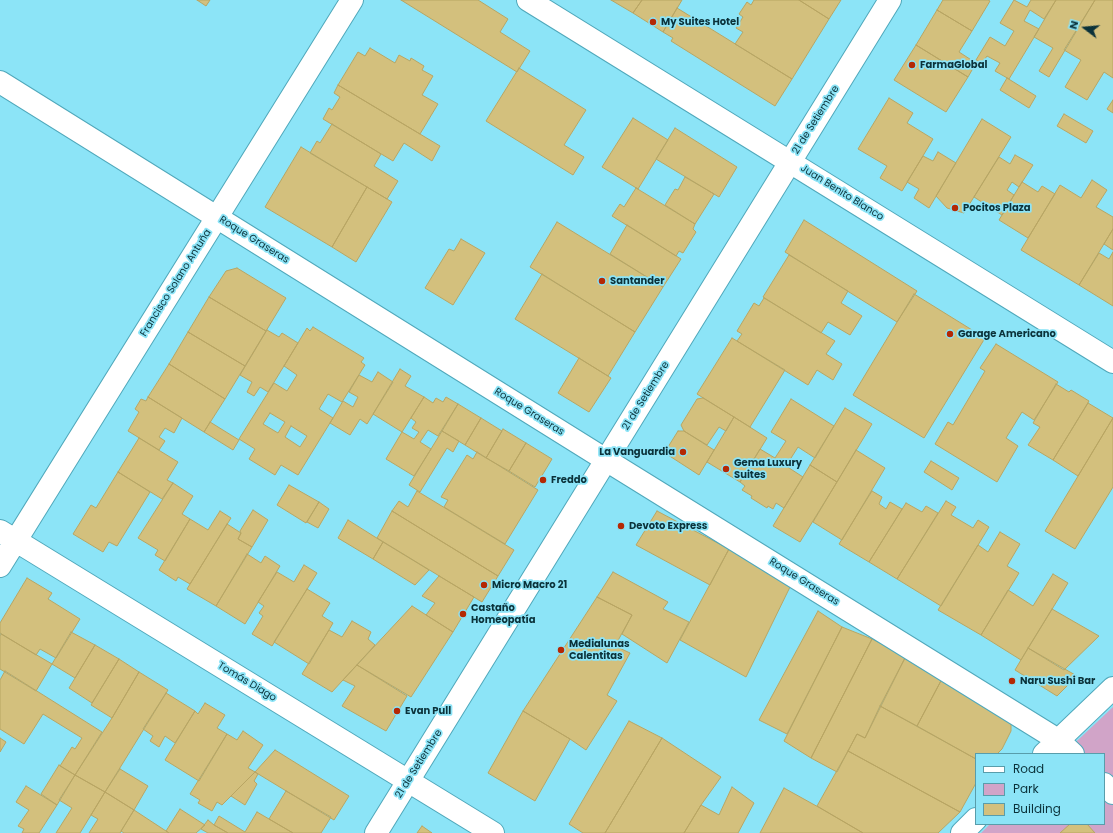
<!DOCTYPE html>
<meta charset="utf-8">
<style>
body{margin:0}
#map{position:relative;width:1113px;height:833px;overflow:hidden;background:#8ce4f7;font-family:Poppins,sans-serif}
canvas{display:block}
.legend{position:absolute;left:975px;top:753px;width:130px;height:72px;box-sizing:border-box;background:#8ce4f7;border:1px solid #589dab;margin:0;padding:5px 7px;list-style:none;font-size:12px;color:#0b323a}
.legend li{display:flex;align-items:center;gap:8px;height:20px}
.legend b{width:20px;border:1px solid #589dab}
.north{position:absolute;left:1065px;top:8px;width:40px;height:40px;-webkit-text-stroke:3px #8ce4f7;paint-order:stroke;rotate:286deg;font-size:11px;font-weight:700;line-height:16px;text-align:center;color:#0b323a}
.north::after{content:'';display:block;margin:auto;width:14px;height:18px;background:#0b323a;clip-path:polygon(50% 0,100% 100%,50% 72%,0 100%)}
</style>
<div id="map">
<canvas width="1113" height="833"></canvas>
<ul class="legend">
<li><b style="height:5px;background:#fff"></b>Road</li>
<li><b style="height:11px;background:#d1a4c8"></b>Park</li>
<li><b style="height:11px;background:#d3c07d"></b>Building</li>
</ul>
<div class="north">N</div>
</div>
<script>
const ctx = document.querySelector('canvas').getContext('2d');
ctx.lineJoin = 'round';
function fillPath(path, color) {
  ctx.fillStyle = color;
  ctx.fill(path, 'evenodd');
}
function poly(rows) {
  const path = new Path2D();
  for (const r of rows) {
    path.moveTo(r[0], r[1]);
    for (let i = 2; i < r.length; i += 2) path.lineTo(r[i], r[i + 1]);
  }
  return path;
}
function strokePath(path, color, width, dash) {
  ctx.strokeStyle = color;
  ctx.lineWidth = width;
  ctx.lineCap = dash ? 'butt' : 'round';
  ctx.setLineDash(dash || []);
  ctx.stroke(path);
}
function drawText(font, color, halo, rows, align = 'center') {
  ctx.font = font + ' Poppins,sans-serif';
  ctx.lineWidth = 3.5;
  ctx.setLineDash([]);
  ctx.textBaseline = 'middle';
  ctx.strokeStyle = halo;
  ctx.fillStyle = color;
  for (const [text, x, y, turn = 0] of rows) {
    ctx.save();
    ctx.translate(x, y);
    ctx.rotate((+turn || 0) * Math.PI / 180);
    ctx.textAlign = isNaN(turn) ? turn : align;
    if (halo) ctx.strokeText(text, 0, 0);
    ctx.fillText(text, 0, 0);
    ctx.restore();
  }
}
const green = poly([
 [1113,707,1113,833,981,833,990,824,1104,824,1104,754,1063,754]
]);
const building = poly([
 [197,0,210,0,206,6,197,0],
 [401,0,478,0,508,19,500,32,530,51,517,72,401,0],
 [611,0,642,0,633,13,611,0],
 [642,0,682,0,663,32,633,13,642,0],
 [754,0,799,0,829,19,792,79,735,44,743,32,736,28,743,17,739,14,747,2,751,5,754,0],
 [799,0,841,0,829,19,799,0],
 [943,0,988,0,990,1,972,31,937,10,943,0],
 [1014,0,1027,7,1031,0,1056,0,1044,19,1030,10,1024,21,1039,29,1009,79,995,71,1000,63,987,56,982,63,976,60,990,37,1005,46,1014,31,1000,23,1014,0],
 [1056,0,1095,0,1049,77,1039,71,1053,48,1034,37,1056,0],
 [1095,0,1113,0,1113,78,1104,72,1087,100,1065,87,1081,60,1064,50,1095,0],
 [677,8,792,79,775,106,671,41,673,38,663,32,677,8],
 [937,10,972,31,959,52,976,63,968,77,916,45,937,10],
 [916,45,968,77,946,112,894,80,916,45],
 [370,48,395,63,399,55,410,61,411,58,424,66,422,70,433,76,422,95,438,104,420,134,338,85,358,52,365,56,370,48],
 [519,68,586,110,564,145,584,157,573,175,486,121,519,68],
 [1007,78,1036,96,1029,108,1000,90,1007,78],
 [338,85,440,146,432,161,404,143,393,161,323,119,329,108,332,110,340,97,334,93,338,85],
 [889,98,913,113,907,123,933,139,902,191,880,178,887,166,858,149,889,98],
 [1113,100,1113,113,1107,109,1113,100],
 [1064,114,1093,131,1086,143,1057,126,1064,114],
 [633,118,668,140,638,189,602,167,633,118],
 [982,119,1011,137,964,213,947,208,936,196,982,119],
 [332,124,381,154,374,166,398,181,387,199,310,153,317,141,320,143,332,124],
 [675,128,737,167,719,197,656,159,675,128],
 [301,147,367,187,332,247,265,207,301,147],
 [938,152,956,163,929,208,914,198,919,189,907,182,923,156,933,161,938,152],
 [1015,155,1033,165,1019,187,1012,182,1007,190,1014,195,1002,215,974,197,999,157,1010,164,1015,155],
 [685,177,714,194,695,224,665,205,675,189,678,190,685,177],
 [1092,180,1107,190,1096,207,1113,217,1113,229,1079,285,1021,250,1060,185,1081,198,1092,180],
 [1022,182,1038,192,1042,186,1055,194,1028,238,999,220,1022,182],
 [367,187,392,202,356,262,332,247,367,187],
 [636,188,695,224,693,229,696,232,683,253,679,251,676,256,612,216,620,204,624,207,636,188],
 [804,220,917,291,897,322,785,252,804,220],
 [557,222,663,287,635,332,530,267,557,222],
 [627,225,681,259,663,287,610,254,627,225],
 [1113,229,1113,250,1104,244,1113,229],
 [461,239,485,253,453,305,425,288,449,249,454,251,461,239],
 [1113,252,1113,306,1079,285,1099,253,1109,259,1113,252],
 [789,255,848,291,841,303,862,316,850,335,828,322,821,333,763,297,789,255],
 [237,268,286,298,266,331,209,297,226,271,237,268],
 [542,274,635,332,608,376,515,319,542,274],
 [914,294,985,338,924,438,853,395,914,294],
 [209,297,266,331,245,366,188,332,209,297],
 [764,298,835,341,826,354,842,364,833,380,817,370,808,385,737,341,742,334,737,331,754,303,759,306,764,298],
 [313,327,364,358,361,362,365,365,342,402,328,394,319,409,333,418,298,475,281,465,275,475,249,459,255,449,239,439,274,383,287,391,297,375,284,366,307,328,310,331,313,327],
 [270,413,285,422,278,433,263,424,270,413],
 [291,426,307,436,300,447,285,437,291,426],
 [267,330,279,337,282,333,298,343,268,392,260,387,254,396,247,392,252,382,240,375,267,330],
 [188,332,245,366,225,399,169,364,188,332],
 [732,338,785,370,750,427,697,394,732,338],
 [996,344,1058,382,1034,420,1022,412,1006,438,1018,446,997,482,935,444,948,422,953,425,985,371,980,368,996,344],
 [579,358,611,378,589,412,558,393,579,358],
 [169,364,225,399,204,432,148,397,169,364],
 [400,369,411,376,405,386,424,397,402,432,373,414,400,369],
 [378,372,393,382,367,424,360,419,350,435,330,423,343,401,353,407,358,397,349,392,359,375,372,382,378,372],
 [1056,384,1069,392,1071,390,1089,401,1053,460,1028,445,1040,427,1033,423,1056,384],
 [148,397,182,418,174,433,165,428,159,437,165,441,159,450,128,431,139,412,135,409,141,399,146,401,148,397],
 [424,397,433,403,436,398,443,402,446,397,458,404,438,436,428,430,420,442,431,449,414,476,386,459,402,432,414,439,419,432,412,428,416,422,411,418,424,397],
 [703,398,734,417,726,431,719,427,707,445,684,431,681,425,697,399,703,398],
 [791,399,834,426,815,458,798,447,786,466,803,477,784,508,776,503,773,509,768,506,767,508,751,498,752,496,742,490,745,486,740,482,760,449,775,458,786,441,771,432,791,399],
 [1088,403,1113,418,1078,476,1053,460,1088,403],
 [458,404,481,418,465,445,442,431,458,404],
 [845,408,872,424,837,482,810,465,845,408],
 [734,417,767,438,740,482,707,462,734,417],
 [481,418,502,431,486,458,465,445,481,418],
 [1113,418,1113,487,1075,549,1045,531,1113,418],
 [210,422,239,440,233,450,204,432,210,422],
 [503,429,526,443,509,471,486,458,503,429],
 [442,431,459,441,453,452,447,448,420,492,409,485,442,431],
 [678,431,684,431,714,450,699,475,668,455,668,447,678,431],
 [139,438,178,462,167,480,173,483,162,499,118,472,139,438],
 [526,443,552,459,535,487,509,471,526,443],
 [856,450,885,468,842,540,813,522,856,450],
 [477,452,538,490,505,544,444,507,448,500,441,497,467,455,473,459,477,452],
 [931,461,959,478,952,490,924,472,931,461],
 [810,465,837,482,800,542,773,526,810,465],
 [118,472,150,492,117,546,109,542,103,552,73,534,91,505,96,508,118,472],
 [173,483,193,496,182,514,190,519,165,561,155,555,158,550,138,538,173,483],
 [289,485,319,502,306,523,277,505,289,485],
 [417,491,514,550,498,576,392,511,399,501,408,507,417,491],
 [872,491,882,497,879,504,886,509,890,502,902,509,869,562,839,544,872,491],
 [946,501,956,507,951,515,973,528,978,520,989,527,941,606,897,579,946,501],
 [319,502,329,509,318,528,307,522,319,502],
 [906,503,922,512,926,506,938,513,897,579,869,562,906,503],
 [253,510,268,520,252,547,238,539,241,533,240,531,253,510],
 [220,511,231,518,190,584,178,577,176,581,159,570,190,519,208,530,220,511],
 [392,511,498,576,482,602,377,538,392,511],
 [657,511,729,549,710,585,636,545,657,511],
 [348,520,383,542,373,559,338,538,348,520],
 [227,524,241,533,238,539,252,547,216,606,187,589,227,524],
 [1000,532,1020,544,1007,566,1019,573,981,635,938,610,978,545,988,552,1000,532],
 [383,542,429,570,415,585,373,559,383,542],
 [729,549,790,587,746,677,680,640,729,549],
 [247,554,261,563,265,556,280,566,245,624,216,606,247,554],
 [304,565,317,573,272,646,252,634,263,616,259,613,264,606,258,602,277,572,294,582,304,565],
 [613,572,668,602,663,609,689,622,667,663,622,634,632,615,597,597,613,572],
 [1053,574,1068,583,1021,660,981,635,1008,590,1033,606,1053,574],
 [439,576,474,597,453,632,426,615,435,603,422,596,439,576],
 [27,578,52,593,48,599,80,619,56,658,40,649,36,655,0,633,0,623,27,578],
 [307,589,330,603,322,616,333,623,309,664,274,642,307,589],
 [597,597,632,615,615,646,630,653,607,695,617,701,586,750,570,739,523,711,597,597],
 [412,606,453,632,411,697,357,665,412,606],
 [1052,609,1099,636,1064,670,1028,648,1052,609],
 [818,611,842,627,787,734,759,720,818,611],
 [352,621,371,632,368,639,375,645,332,692,302,674,329,630,342,637,352,621],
 [842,627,872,639,811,758,784,741,842,627],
 [71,632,95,645,75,678,52,664,71,632],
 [1,634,52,664,36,691,0,669,0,636,1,634],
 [872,639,906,656,865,738,857,734,837,772,811,758,872,639],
 [95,645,119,659,92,703,69,688,95,645],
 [1028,648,1077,676,1057,696,1015,670,1028,648],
 [906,656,943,677,917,726,880,706,906,656],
 [119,659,139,672,112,718,91,705,119,659],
 [357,665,407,696,386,731,342,706,355,686,343,680,357,665],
 [5,671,102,732,75,775,60,766,72,747,75,749,82,738,43,714,24,744,0,729,0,680,5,671],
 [139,672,168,690,105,792,75,775,112,718,139,672],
 [943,677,1011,721,1011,731,1002,749,997,754,976,754,976,759,917,726,943,677],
 [166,693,195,711,175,743,165,736,159,747,150,741,153,736,143,729,166,693],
 [205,703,225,715,217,728,227,734,199,781,165,760,195,711,198,714,205,703],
 [880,706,976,759,976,783,960,812,848,751,857,734,865,738,880,706],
 [523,711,570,739,535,801,488,773,523,711],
 [629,721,662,738,605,833,583,833,569,824,629,721],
 [243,731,263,745,248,768,255,772,222,805,217,802,212,811,198,803,200,800,190,794,227,734,237,740,243,731],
 [0,738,6,742,0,752,0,738],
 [662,738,721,777,701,805,684,833,605,833,662,738],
 [275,750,349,796,334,820,255,772,275,750],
 [848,751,960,812,938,833,863,833,817,806,848,751],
 [59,765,75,775,57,805,41,794,59,765],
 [120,769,148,786,134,810,105,792,120,769],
 [255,772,258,774,254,781,257,784,245,805,231,796,255,772],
 [75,775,105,792,80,833,56,833,72,808,59,800,75,775],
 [26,786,57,805,39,833,22,833,24,829,18,826,29,810,16,802,26,786],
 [732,787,754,803,738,833,684,833,701,805,719,815,732,787],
 [784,788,820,808,863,833,760,833,784,788],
 [286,791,331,817,321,833,293,833,269,819,286,791],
 [105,792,134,810,120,833,89,833,98,819,91,815,105,792],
 [180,809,205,825,196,833,169,833,166,831,180,809],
 [134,810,166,831,169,833,124,833,121,831,134,810],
 [257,812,293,833,228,833,214,825,219,816,245,832,257,812],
 [208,820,214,825,228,833,208,833,201,829,208,820],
 [1070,824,1087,824,1095,833,1060,833,1070,824],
 [422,826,432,833,417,833,422,826]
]);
const street = poly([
 [528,0,1113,362],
 [0,82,606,460,1058,740,1073,754],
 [0,531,493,833],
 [0,566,352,0],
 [1044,754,1113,688],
 [1104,784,1113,793],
 [962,833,976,819]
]);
const secondary = poly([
 [376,833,890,0]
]);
const markers = [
 [653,22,4,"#b42804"],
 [912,65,4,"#b42804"],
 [955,208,4,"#b42804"],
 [602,281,4,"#b42804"],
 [950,334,4,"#b42804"],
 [683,452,4,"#b42804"],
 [726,469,4,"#b42804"],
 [543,480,4,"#b42804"],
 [621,526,4,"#b42804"],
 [484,585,4,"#b42804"],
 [463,614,4,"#b42804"],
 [561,650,4,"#b42804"],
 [1012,681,4,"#b42804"],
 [397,711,4,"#b42804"]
];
const poiNames = [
 ["My Suites Hotel",661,22],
 ["FarmaGlobal",920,65],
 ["Pocitos Plaza",963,208],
 ["Santander",610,281],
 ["Garage Americano",958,334],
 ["La Vanguardia",675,452,"right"],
 ["Gema Luxury",734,463],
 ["Suites",734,475],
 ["Freddo",551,480],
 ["Devoto Express",629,526],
 ["Micro Macro 21",492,585],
 ["Castaño",471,608],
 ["Homeopatía",471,620],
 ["Medialunas",569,644],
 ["Calentitas",569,656],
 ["Naru Sushi Bar",1020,681],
 ["Evan Pull",405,711]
];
const streetNames = [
 ["21 de Setiembre",816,120,-58],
 ["Juan Benito Blanco",842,193,32],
 ["Roque Graseras",254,240,32],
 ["Francisco Solano Antuña",176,283,-58],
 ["21 de Setiembre",646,396,-58],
 ["Roque Graseras",529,412,32],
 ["Roque Graseras",804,582,32],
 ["Tomás Diago",247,682,31],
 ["21 de Setiembre",419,764,-58]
];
fillPath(green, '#d1a4c8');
fillPath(building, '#d3c07d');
strokePath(building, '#b8a563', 1);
strokePath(street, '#50a8bb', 24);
strokePath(secondary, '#50a8bb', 24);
strokePath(street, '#fff', 22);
strokePath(secondary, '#fff', 22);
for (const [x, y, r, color] of markers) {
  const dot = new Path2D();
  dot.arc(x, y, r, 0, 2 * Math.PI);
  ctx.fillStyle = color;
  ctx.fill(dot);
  strokePath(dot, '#8ce4f7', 1.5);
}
drawText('bold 10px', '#0b323a', '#8ce4f7', poiNames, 'left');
drawText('10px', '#0b323a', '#8ce4f7', streetNames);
</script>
